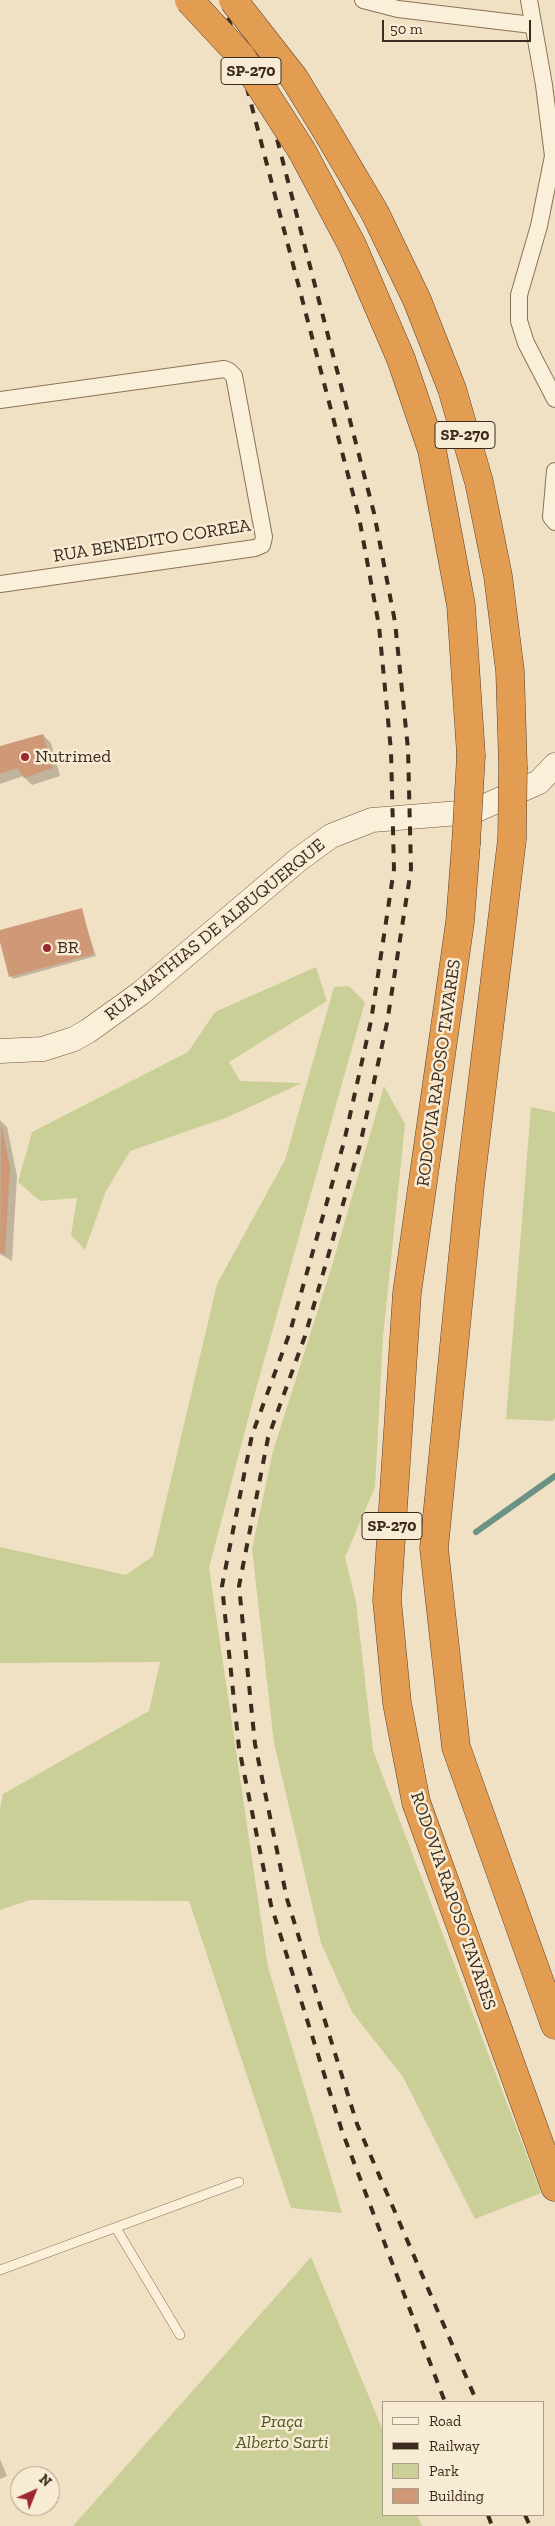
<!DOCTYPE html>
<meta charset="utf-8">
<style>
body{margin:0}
#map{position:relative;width:555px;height:2526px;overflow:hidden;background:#f0e1c4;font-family:"Zilla Slab",serif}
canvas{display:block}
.legend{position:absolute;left:382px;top:2401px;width:162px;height:115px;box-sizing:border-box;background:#f7ebd4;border:1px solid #ac9e8b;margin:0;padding:6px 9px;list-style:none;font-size:15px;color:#3b2b1e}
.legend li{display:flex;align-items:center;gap:10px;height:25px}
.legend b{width:25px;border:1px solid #ac9e8b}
.north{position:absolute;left:10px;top:2466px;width:50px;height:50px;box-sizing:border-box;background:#f7ebd4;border:1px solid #ac9e8b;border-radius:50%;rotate:44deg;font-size:14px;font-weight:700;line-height:20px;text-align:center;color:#3b2b1e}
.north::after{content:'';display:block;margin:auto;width:18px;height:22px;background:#9d272c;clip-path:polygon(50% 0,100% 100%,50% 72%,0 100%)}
.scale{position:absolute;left:382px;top:20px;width:149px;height:22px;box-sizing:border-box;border:2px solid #3b2b1e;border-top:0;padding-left:6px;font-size:15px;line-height:18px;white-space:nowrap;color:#3b2b1e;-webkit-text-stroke:4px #f7ebd4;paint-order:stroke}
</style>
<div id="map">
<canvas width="555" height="2526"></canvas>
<ul class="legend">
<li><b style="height:6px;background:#faefd8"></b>Road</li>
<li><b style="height:6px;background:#3b2b1e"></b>Railway</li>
<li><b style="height:14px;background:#cacf97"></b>Park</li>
<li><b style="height:14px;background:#cf9978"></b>Building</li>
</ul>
<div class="north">N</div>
<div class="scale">50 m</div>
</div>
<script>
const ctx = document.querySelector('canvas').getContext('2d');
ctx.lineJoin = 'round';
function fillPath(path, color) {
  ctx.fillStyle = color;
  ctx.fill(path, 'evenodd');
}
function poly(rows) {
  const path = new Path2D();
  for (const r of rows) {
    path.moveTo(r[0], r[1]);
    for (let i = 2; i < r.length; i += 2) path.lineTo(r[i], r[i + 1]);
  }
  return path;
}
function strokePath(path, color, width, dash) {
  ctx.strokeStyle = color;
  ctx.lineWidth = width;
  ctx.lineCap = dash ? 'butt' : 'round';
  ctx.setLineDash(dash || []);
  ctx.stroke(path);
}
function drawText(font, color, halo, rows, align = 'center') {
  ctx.font = font + ' "Zilla Slab",serif';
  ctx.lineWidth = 5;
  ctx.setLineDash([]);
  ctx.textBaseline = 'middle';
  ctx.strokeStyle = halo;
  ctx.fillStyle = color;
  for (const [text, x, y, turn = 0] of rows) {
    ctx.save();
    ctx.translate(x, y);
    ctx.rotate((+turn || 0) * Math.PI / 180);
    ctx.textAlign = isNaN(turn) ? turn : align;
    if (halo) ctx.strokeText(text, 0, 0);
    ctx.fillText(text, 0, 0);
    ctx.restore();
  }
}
const green = poly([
 [316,967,327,1001,229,1062,240,1081,302,1083,228,1117,130,1151,106,1191,85,1250,71,1235,77,1198,40,1201,18,1182,32,1132,188,1052,215,1012],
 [349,986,365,1002,256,1389,209,1568,268,1967,342,2213,291,2208,189,1901,30,1900,0,1910,0,1810,3,1794,149,1711,160,1662,0,1663,0,1547,126,1575,153,1556,217,1284,285,1160,334,987],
 [384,1086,405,1124,383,1337,375,1487,345,1557,356,1602,373,1750,541,2193,475,2219,403,2077,352,2012,321,1943,274,1743,252,1549,273,1451,331,1269],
 [531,1107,555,1112,555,1418,553,1421,506,1419],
 [311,2257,384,2433,384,2515,417,2515,422,2526,73,2526]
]);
const shadow = poly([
 [43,735,51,743,60,776,32,785,23,776,0,784,0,747],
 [81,910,96,956,13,979,11,976,0,931],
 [0,1120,7,1127,17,1176,12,1261,0,1254],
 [0,2459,7,2476,0,2479]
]);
const stream = poly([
 [476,1532,555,1476]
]);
const building = poly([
 [43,734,53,768,24,778,17,768,0,774,0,746],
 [82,908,94,954,9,977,0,942,0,930],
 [1,1123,10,1167,5,1255,0,1252]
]);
const lane = poly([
 [116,2228,180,2335],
 [0,2270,239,2182]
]);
const street = poly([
 [363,0,398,9,532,25],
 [529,0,544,85,553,156,539,226,519,295,519,321,526,343,555,399],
 [0,400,224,369,229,371,234,376,264,537,262,545,255,548,0,584],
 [555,471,551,517,555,522]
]);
const secondary = poly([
 [0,1051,43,1049,74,1039,88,1031,141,993,298,860,331,836,372,820,472,812,539,782,555,765]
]);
const highway = poly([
 [326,130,375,213,417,300,452,389,479,482,498,576,510,671,513,767],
 [302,151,352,245,401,359,432,450,461,605,471,755],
 [512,839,470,1185,434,1548,456,1747,555,2025],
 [466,844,460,922,407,1293,387,1600,397,1703,416,1802,555,2187]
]);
const rail = poly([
 [224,0,359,517,379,626,391,751,394,869,371,1021,344,1142,290,1332,252,1435,222,1586,239,1748,271,1905,342,2131,445,2402],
 [241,0,374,513,395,622,408,749,411,869,387,1023,360,1145,305,1336,268,1438,239,1586,255,1744,287,1899,357,2124,477,2402],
 [488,2515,492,2526],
 [525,2515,530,2526]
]);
const highwayBridge = poly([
 [189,0,241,56,302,151],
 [233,0,294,78,326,130],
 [512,839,513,767],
 [466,844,471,755]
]);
const markers = [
 [25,757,5,"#9d272c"],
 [47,948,5,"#9d272c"]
];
const shields = [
 [251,71,60],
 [465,435,60],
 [392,1526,60]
];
const shieldNames = [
 ["SP-270",251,71],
 ["SP-270",465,435],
 ["SP-270",392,1526]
];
const streetNames = [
 ["RUA BENEDITO CORREA",152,541,-9],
 ["RUA MATHIAS DE ALBUQUERQUE",215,930,-39],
 ["RODOVIA RAPOSO TAVARES",439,1073,-82],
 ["RODOVIA RAPOSO TAVARES",453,1901,71]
];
const poiNames = [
 ["Nutrimed",35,757],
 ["BR",57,948]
];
const parkNames = [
 ["Praça",282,2422],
 ["Alberto Sarti",282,2443]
];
fillPath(green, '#cacf97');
fillPath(shadow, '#0003');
strokePath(stream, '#6c9287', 6);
fillPath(building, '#cf9978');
strokePath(lane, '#8b7259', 10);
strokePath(street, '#8b7259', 18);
strokePath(secondary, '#6d533d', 25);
strokePath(highway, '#59402e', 29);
strokePath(lane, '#faefd8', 9);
strokePath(street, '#faefd8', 16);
strokePath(secondary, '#faefd8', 24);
strokePath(highway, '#e29d52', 28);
strokePath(rail, '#3b2b1e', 4, [9, 9]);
strokePath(highwayBridge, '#59402e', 29, []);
strokePath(highwayBridge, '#e29d52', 28);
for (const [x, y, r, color] of markers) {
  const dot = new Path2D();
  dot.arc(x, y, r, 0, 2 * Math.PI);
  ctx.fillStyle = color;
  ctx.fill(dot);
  strokePath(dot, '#f7ebd4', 2);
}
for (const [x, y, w] of shields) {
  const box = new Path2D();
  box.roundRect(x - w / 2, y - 13.5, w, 27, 4);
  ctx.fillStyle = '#f7ebd4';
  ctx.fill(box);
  strokePath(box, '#3b2b1e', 1);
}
drawText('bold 16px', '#3b2b1e', null, shieldNames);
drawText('18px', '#3b2b1e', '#f7ebd4', streetNames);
drawText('18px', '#3b2b1e', '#f7ebd4', poiNames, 'left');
drawText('italic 18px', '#4d5824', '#f7ebd4', parkNames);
</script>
